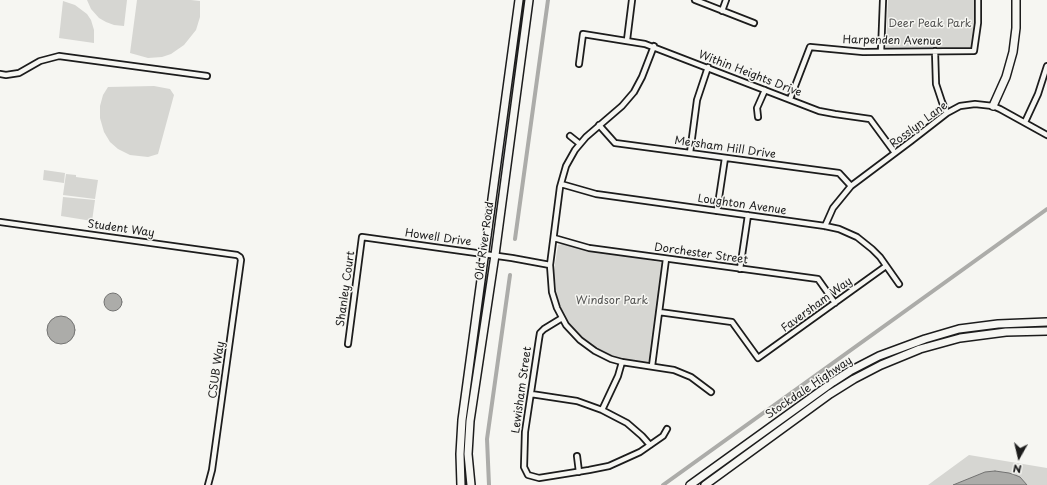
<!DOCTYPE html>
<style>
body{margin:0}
#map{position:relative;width:1047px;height:485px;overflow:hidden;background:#f6f6f2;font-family:"Playpen Sans",sans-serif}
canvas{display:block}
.north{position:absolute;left:999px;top:437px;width:40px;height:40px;-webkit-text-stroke:3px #f6f6f2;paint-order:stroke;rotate:188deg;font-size:11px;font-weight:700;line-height:16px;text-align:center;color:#1c1c1c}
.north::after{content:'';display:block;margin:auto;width:14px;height:18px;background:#1c1c1c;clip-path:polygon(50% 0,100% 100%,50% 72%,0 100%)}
</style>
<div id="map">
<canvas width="1047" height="485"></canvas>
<div class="north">N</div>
</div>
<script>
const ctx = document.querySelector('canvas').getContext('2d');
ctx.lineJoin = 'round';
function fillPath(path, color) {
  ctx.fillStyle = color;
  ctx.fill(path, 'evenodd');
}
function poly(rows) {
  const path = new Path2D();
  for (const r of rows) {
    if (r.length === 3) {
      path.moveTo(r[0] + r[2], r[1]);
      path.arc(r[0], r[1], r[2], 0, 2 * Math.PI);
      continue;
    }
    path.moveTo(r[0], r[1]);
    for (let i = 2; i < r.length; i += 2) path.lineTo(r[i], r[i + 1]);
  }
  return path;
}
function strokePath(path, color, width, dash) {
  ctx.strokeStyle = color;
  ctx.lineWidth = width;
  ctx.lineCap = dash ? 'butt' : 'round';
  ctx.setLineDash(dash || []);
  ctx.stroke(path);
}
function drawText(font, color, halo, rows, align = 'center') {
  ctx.font = font + ' "Playpen Sans",sans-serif';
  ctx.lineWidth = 3;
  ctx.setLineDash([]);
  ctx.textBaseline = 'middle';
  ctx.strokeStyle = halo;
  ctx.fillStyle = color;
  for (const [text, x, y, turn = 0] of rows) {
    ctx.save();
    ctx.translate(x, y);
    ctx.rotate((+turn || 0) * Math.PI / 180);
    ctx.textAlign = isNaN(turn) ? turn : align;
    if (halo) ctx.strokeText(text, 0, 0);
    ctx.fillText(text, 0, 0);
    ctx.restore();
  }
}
const green = poly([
 [87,0,127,0,124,26,114,25,106,22,99,18,91,9],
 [137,0,191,0,200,1,200,17,196,30,184,45,171,54,162,57,148,58,130,53],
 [888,0,974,0,974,32,971,47,886,48],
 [63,1,75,5,87,14,91,20,94,30,94,43,59,38],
 [154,86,170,89,174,95,158,154,148,157,130,155,118,149,110,142,104,132,100,118,100,106,103,95,108,87],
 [44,170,65,173,64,183,43,180],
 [66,174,76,175,76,177,98,180,95,199,63,195],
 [63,197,95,200,92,221,61,216],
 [562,244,664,263,650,364,619,359,599,351,581,338,565,318,557,299,554,270,558,245],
 [969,455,1047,468,1047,485,928,485]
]);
const water = poly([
 [113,302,9],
 [61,330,14],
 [995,471,1009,473,1015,475,1020,477,1027,485,953,485,985,472,995,471]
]);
const canal = poly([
 [515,239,548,0],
 [489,485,487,439,510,275],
 [663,485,1047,209]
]);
const street = poly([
 [695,0,754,23],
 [722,11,726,0],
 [627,40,632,0],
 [654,46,642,77,634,92,622,106,586,137,575,150,566,166,560,187,550,265,552,292,557,308,566,325,580,340,595,351,611,359,622,362,674,370,691,377,711,392],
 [935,51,936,84,942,102,947,113],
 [881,52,883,0],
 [579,64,583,34,645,44,819,111,835,114,870,119,895,153],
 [0,74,6,75,19,73,40,61,59,56,207,76],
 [790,99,810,47,863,52,974,51,978,23,978,0],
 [758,117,757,108,765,90],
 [1025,122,1038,94,1047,66],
 [599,125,615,143,839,173,851,186],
 [570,136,580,144],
 [690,153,697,100,708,67],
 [561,184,596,194,825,226,839,229,857,237,872,249,880,257,899,284],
 [717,211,725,158],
 [0,222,237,255,240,257,241,260,212,470,208,485],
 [825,226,833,208,851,186,911,141,947,113,960,106,975,104,993,106,1000,109,1047,135],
 [554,238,589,248,818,279,835,303],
 [740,269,748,215],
 [659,312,732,322,758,358,886,266],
 [562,318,544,329,540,333,539,339,525,432,524,467,528,475,539,478,589,470,609,466,640,452,663,436,667,429],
 [348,344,362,237,512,258,550,265],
 [652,366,666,259],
 [531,394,577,401,602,410,627,423,642,436,650,445],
 [602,410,618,376,622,362],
 [577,456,579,472]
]);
const secondary = poly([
 [993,106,1006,77,1013,52,1016,28,1016,0],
 [461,485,460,454,462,420,519,0],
 [471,485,468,454,470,421,495,255,529,0]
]);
const primary = poly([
 [690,485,833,382,850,371,879,356,925,339,959,329,998,324,1047,322],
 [705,485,830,394,854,379,881,365,920,349,960,338,1006,332,1047,331]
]);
const parkNames = [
 ["Deer Peak Park",930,24],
 ["Windsor Park",612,301]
];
const streetNames = [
 ["Harpenden Avenue",892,41,1],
 ["Within Heights Drive",750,74,21],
 ["Rosslyn Lane",919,125,-37],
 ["Mersham Hill Drive",725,148,8],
 ["Loughton Avenue",742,205,8],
 ["Student Way",121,229,8],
 ["Howell Drive",438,238,8],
 ["Old River Road",485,241,-82],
 ["Dorchester Street",701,254,8],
 ["Shanley Court",346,289,-82],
 ["Faversham Way",817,305,-36],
 ["CSUB Way",217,370,-82],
 ["Stockdale Highway",809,388,-34],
 ["Lewisham Street",522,390,-82]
];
fillPath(green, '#d6d6d2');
fillPath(water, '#acaca9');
strokePath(water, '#727271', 1);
strokePath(canal, '#acaca9', 4);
strokePath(street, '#1c1c1c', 8);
strokePath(secondary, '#1c1c1c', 10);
strokePath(primary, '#1c1c1c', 10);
strokePath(street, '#f6f6f2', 4.5);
strokePath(secondary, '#f6f6f2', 7);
strokePath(primary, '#f6f6f2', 7);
drawText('11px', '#545453', '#f6f6f2', parkNames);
drawText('11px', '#1c1c1c', '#f6f6f2', streetNames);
</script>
